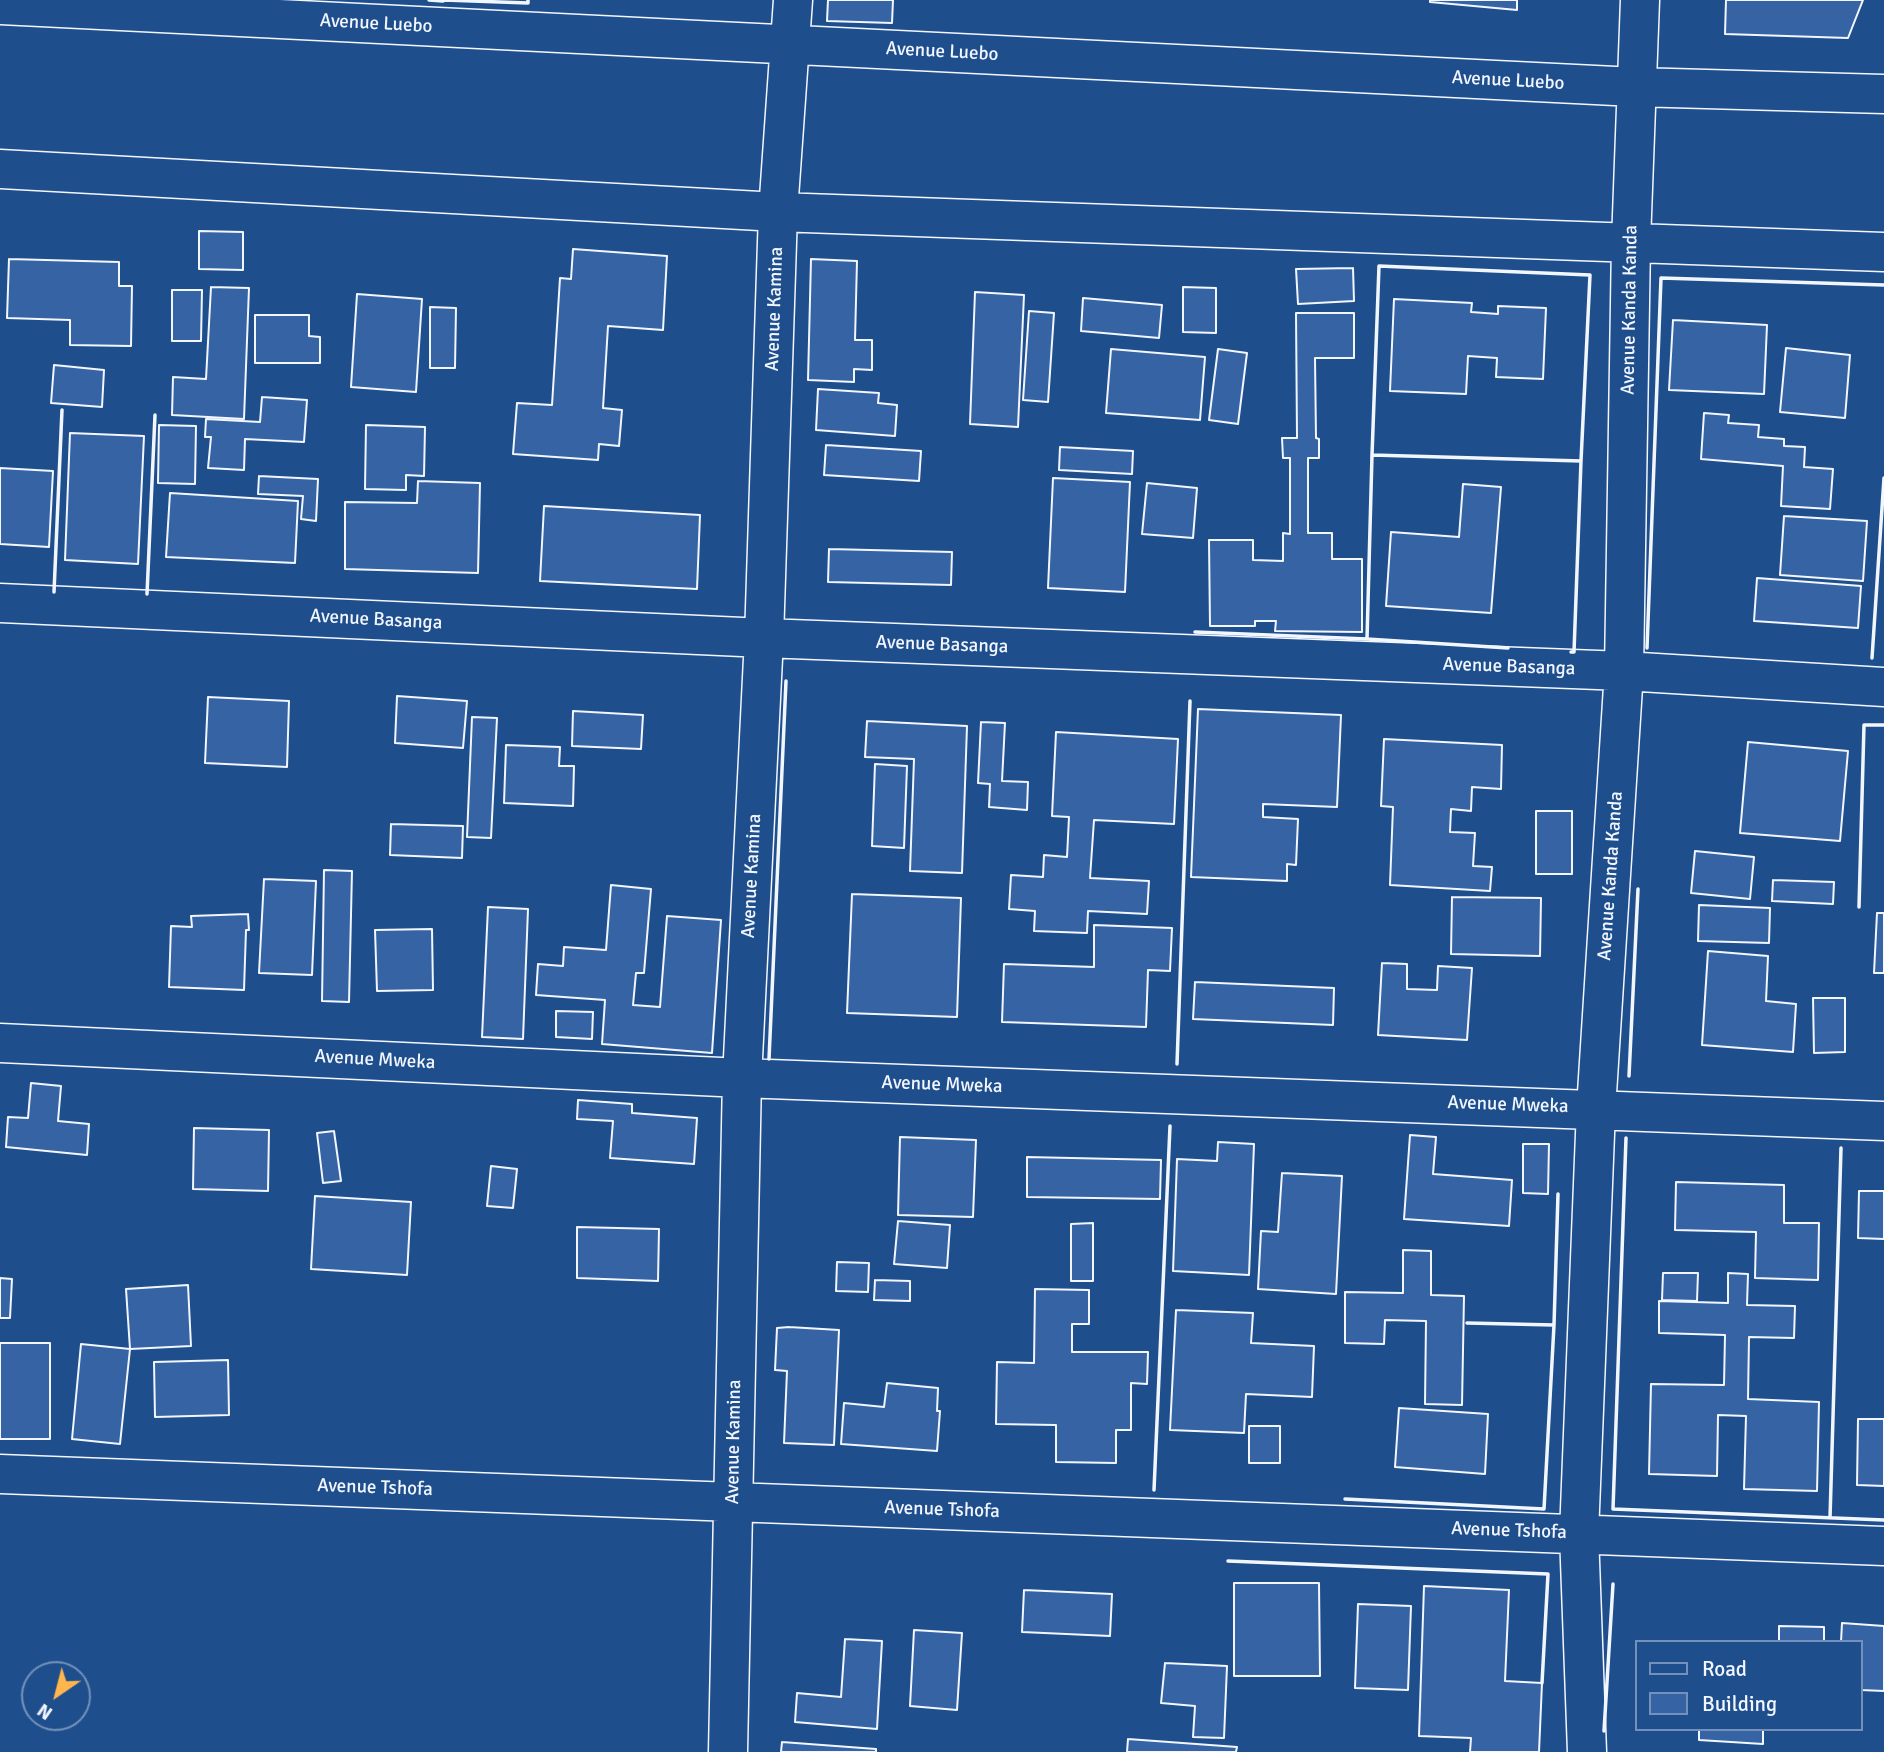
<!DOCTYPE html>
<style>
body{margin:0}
#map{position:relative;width:1884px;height:1752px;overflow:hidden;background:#1f4e8c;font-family:Signika,sans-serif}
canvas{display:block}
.legend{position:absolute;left:1635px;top:1640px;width:228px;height:91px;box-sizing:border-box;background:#1f4e8c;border:2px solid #7391ba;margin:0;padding:9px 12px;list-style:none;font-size:21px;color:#f2f6ff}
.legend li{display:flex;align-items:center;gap:14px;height:35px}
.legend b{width:35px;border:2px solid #7391ba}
.north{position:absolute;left:21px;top:1661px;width:70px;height:70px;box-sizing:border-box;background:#1f4e8c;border:2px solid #7391ba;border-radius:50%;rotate:215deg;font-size:19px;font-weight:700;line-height:28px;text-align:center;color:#f2f6ff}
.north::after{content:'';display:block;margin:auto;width:24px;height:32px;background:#ffb74d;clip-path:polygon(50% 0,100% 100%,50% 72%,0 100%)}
</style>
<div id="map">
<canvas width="1884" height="1752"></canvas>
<ul class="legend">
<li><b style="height:9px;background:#1f4e8c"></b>Road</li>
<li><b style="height:19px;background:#3563a3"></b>Building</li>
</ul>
<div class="north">N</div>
</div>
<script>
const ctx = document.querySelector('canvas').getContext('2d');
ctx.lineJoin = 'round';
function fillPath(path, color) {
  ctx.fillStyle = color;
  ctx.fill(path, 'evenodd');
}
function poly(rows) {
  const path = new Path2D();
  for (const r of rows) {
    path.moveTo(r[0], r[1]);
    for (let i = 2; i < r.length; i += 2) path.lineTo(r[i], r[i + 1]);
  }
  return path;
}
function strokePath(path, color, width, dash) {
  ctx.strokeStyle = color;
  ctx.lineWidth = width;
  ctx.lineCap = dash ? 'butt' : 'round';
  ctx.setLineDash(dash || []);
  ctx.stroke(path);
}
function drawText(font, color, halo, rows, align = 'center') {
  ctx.font = font + ' Signika,sans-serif';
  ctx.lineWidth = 5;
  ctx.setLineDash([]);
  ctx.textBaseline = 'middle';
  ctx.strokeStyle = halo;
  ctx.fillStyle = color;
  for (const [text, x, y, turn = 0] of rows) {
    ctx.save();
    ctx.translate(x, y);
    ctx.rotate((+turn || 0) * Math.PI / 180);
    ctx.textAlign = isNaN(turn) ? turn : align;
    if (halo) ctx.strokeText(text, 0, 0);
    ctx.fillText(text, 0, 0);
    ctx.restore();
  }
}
const building = poly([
 [828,0,893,0,892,23,827,21,828,0],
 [1430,0,1517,0,1517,10,1430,2,1430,0],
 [1726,0,1863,0,1848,38,1725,34,1726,0],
 [199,231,243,232,243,270,199,269,199,231],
 [573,249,667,256,663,330,608,326,603,408,622,410,619,446,599,444,598,460,513,454,517,403,552,405,560,278,571,279,573,249],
 [9,259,119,262,119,286,132,286,131,346,70,345,70,320,7,318,9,259],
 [811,259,857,261,855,340,872,340,872,370,854,369,854,382,808,380,811,259],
 [1353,268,1354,301,1298,304,1296,269,1353,268],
 [211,287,249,288,244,419,172,415,173,377,206,379,211,287],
 [1183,287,1216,288,1216,333,1183,332,1183,287],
 [172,290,202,290,201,341,172,341,172,290],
 [975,292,1024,295,1018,427,970,424,975,292],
 [357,294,422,299,416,392,351,387,357,294],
 [1083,298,1162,305,1159,338,1081,331,1083,298],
 [1394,299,1472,303,1471,312,1498,314,1498,306,1546,308,1543,379,1496,377,1497,358,1468,356,1466,394,1390,391,1394,299],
 [430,307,456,308,455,368,430,368,430,307],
 [1029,311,1054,313,1048,402,1023,400,1029,311],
 [1296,313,1354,313,1354,358,1315,358,1316,438,1319,439,1319,458,1308,458,1308,533,1332,533,1332,559,1362,559,1362,632,1275,631,1276,621,1255,621,1255,626,1210,626,1209,540,1253,540,1253,560,1283,561,1283,533,1290,534,1290,458,1283,458,1282,438,1297,438,1296,313],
 [255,315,309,315,309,336,320,337,320,363,255,363,255,315],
 [1673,320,1767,325,1764,394,1669,390,1673,320],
 [1786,348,1850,355,1845,418,1780,412,1786,348],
 [1111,349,1205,357,1200,420,1106,413,1111,349],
 [1218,349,1247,353,1238,424,1209,420,1218,349],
 [54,365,104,370,102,407,51,403,54,365],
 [818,389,879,393,878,403,897,405,895,436,816,430,818,389],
 [262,397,307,400,304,442,245,439,244,470,208,468,211,437,205,437,206,419,260,422,262,397],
 [1704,413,1729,415,1728,423,1759,425,1758,437,1784,439,1784,446,1805,447,1804,467,1833,469,1830,509,1781,506,1783,466,1701,459,1704,413],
 [159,425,196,426,195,484,158,483,159,425],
 [366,425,425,427,424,476,406,475,406,490,365,489,366,425],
 [70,433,144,436,138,564,65,560,70,433],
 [826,445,921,451,919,481,824,475,826,445],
 [1060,447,1133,451,1132,474,1059,470,1060,447],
 [0,468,53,471,49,547,0,544,0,468],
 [259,476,318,479,316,521,301,519,303,496,258,494,259,476],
 [1053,478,1130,482,1125,592,1048,588,1053,478],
 [418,481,480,483,478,573,345,569,345,502,417,503,418,481],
 [1147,483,1197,488,1193,538,1142,534,1147,483],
 [1463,484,1501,487,1491,613,1386,606,1391,532,1459,537,1463,484],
 [170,493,298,501,295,563,166,557,170,493],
 [544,506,700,515,697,589,540,581,544,506],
 [1784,516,1867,521,1863,581,1780,575,1784,516],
 [829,549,952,552,951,585,828,582,829,549],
 [1757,578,1861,586,1858,628,1754,621,1757,578],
 [397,696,467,701,463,748,395,743,397,696],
 [208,697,289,701,287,767,205,763,208,697],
 [1198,709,1341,715,1337,807,1263,804,1263,817,1298,819,1296,865,1287,864,1287,881,1191,877,1198,709],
 [573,711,643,715,641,749,572,746,573,711],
 [472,717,497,718,491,838,467,837,472,717],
 [867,721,967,726,962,873,910,871,914,759,865,757,867,721],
 [981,722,1005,723,1002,781,1028,782,1027,810,989,807,990,784,978,783,981,722],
 [1056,732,1178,739,1174,824,1094,820,1090,878,1149,881,1147,914,1088,911,1087,933,1034,931,1035,911,1009,909,1011,875,1043,877,1044,855,1067,857,1069,817,1052,816,1056,732],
 [1384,739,1502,745,1501,789,1472,787,1471,811,1451,809,1450,832,1475,833,1473,866,1492,867,1490,891,1390,885,1393,807,1381,806,1384,739],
 [1748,742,1848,751,1840,841,1740,833,1748,742],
 [506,745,560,747,559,766,574,766,573,806,504,803,506,745],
 [875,764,907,766,904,848,872,846,875,764],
 [1536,811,1572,811,1572,874,1536,874,1536,811],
 [391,824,463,826,462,858,390,855,391,824],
 [1695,851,1754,857,1750,899,1691,893,1695,851],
 [324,870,352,871,349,1002,322,1001,324,870],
 [264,879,316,881,312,975,259,973,264,879],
 [1773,880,1834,882,1833,904,1772,901,1773,880],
 [611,885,651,889,644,973,636,973,633,1005,660,1007,667,916,721,920,712,1053,602,1044,605,1000,536,995,538,964,563,966,564,947,606,950,611,885],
 [852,894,961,898,957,1017,847,1013,852,894],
 [1452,897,1541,898,1540,956,1451,954,1452,897],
 [1699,905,1770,908,1769,943,1698,941,1699,905],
 [488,907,528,909,523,1039,482,1037,488,907],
 [1877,913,1884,913,1884,973,1874,973,1877,913],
 [248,914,249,930,246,930,244,990,169,987,171,926,192,927,191,916,248,914],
 [1094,925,1172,928,1170,971,1148,970,1146,1027,1002,1022,1004,964,1094,967,1094,925],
 [432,929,433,990,377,991,375,930,432,929],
 [1708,951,1768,956,1766,1001,1796,1004,1793,1052,1702,1045,1708,951],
 [1382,963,1407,964,1407,989,1437,990,1438,966,1472,968,1467,1040,1378,1035,1382,963],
 [1195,982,1334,988,1333,1025,1193,1019,1195,982],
 [1813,998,1845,998,1845,1052,1814,1053,1813,998],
 [556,1011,593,1012,592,1039,556,1037,556,1011],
 [31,1083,61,1086,58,1121,89,1124,87,1155,6,1147,8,1117,28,1118,31,1083],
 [578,1100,632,1104,632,1113,697,1118,694,1164,610,1158,613,1121,577,1119,578,1100],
 [194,1128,269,1130,268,1191,193,1189,194,1128],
 [334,1131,341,1181,323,1183,317,1133,334,1131],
 [1410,1135,1436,1137,1433,1174,1512,1180,1509,1226,1404,1219,1410,1135],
 [900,1137,976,1140,973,1217,898,1215,900,1137],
 [1218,1142,1254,1144,1249,1275,1173,1271,1177,1159,1217,1161,1218,1142],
 [1523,1144,1549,1144,1548,1194,1523,1193,1523,1144],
 [1027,1157,1161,1160,1160,1199,1027,1197,1027,1157],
 [491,1166,517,1169,513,1208,487,1206,491,1166],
 [1282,1173,1342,1176,1336,1294,1258,1289,1261,1231,1278,1232,1282,1173],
 [1676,1182,1784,1185,1784,1223,1819,1223,1818,1280,1755,1278,1756,1232,1675,1230,1676,1182],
 [1859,1191,1884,1191,1884,1239,1858,1238,1859,1191],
 [315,1196,411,1202,407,1275,311,1269,315,1196],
 [898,1221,950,1225,947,1268,894,1264,898,1221],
 [1093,1223,1093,1281,1071,1281,1071,1224,1093,1223],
 [577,1227,659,1229,658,1281,577,1278,577,1227],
 [1403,1250,1431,1251,1431,1295,1464,1296,1462,1405,1425,1404,1426,1321,1385,1320,1384,1344,1345,1343,1345,1292,1403,1293,1403,1250],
 [837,1262,869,1263,868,1292,836,1291,837,1262],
 [1663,1273,1698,1273,1697,1301,1662,1300,1663,1273],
 [1728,1273,1748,1274,1747,1305,1795,1306,1794,1338,1749,1337,1748,1399,1819,1402,1817,1491,1744,1489,1746,1416,1718,1415,1717,1476,1649,1474,1651,1384,1724,1385,1725,1335,1659,1333,1659,1301,1728,1303,1728,1273],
 [0,1278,12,1279,10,1318,0,1318,0,1278],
 [875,1280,910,1281,910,1301,874,1300,875,1280],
 [188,1285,191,1346,130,1349,126,1289,188,1285],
 [1035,1289,1089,1290,1089,1324,1072,1324,1072,1352,1148,1352,1147,1384,1131,1383,1131,1430,1116,1430,1116,1463,1056,1462,1056,1425,996,1424,997,1362,1034,1363,1035,1289],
 [1176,1310,1253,1313,1251,1343,1314,1346,1312,1397,1246,1394,1244,1433,1170,1430,1176,1310],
 [789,1327,839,1330,834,1445,784,1443,787,1371,775,1370,777,1328,789,1327],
 [0,1343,50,1343,50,1439,0,1439,0,1343],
 [81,1344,130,1349,120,1444,72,1439,81,1344],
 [228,1360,229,1415,155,1417,154,1362,228,1360],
 [887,1383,938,1388,937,1411,940,1411,937,1451,841,1444,844,1403,884,1407,887,1383],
 [1399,1408,1488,1414,1485,1474,1395,1467,1399,1408],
 [1858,1419,1884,1419,1884,1486,1857,1485,1858,1419],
 [1249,1426,1280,1426,1280,1463,1249,1463,1249,1426],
 [1234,1583,1319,1583,1320,1676,1234,1676,1234,1583],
 [1424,1586,1509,1590,1505,1681,1542,1683,1539,1752,1470,1752,1471,1738,1419,1736,1424,1586],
 [1024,1590,1112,1594,1110,1636,1022,1632,1024,1590],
 [1358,1604,1411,1606,1408,1690,1355,1688,1358,1604],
 [1842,1623,1884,1626,1884,1691,1861,1690,1861,1642,1841,1642,1842,1623],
 [1779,1626,1824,1627,1824,1642,1779,1642,1779,1626],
 [914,1630,962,1633,957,1710,910,1706,914,1630],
 [845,1639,882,1641,877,1729,795,1722,797,1693,841,1697,845,1639],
 [1165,1663,1227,1666,1224,1738,1193,1737,1195,1706,1161,1703,1165,1663],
 [1699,1729,1763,1729,1763,1744,1699,1740,1699,1729],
 [1128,1739,1237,1747,1236,1752,1127,1752,1128,1739],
 [782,1742,876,1749,876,1752,781,1752,782,1742]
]);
const minor = poly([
 [0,5,1635,87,1884,94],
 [0,169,778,212,1884,252],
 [0,603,764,638,1624,671,1884,687],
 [0,1043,742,1078,1884,1121],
 [0,1474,1884,1546],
 [728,1752,742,1078,764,638,778,212,793,0],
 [1587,1752,1579,1534,1596,1109,1624,671,1631,242,1640,0]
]);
const wall = poly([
 [429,0,443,1],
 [444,0,528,3,528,0],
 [1372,455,1581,461,1590,275,1379,266,1372,455,1367,639,1508,648],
 [54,592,62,410],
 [147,594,155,415],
 [1195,632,1367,639],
 [1647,648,1661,278,1884,285],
 [1571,652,1574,652,1581,461],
 [1872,658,1884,478],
 [1859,907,1864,725,1884,725],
 [769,1059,786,681],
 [1177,1064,1190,701],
 [1629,1076,1638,889],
 [1626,1138,1613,1509,1884,1520],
 [1467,1323,1554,1325],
 [1154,1490,1170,1126],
 [1345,1499,1544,1509,1554,1325,1558,1194],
 [1830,1518,1841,1148],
 [1228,1561,1548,1574,1542,1683],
 [1604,1731,1613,1584]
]);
const streetNames = [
 ["Avenue Luebo",376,24,3],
 ["Avenue Luebo",942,52,3],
 ["Avenue Luebo",1508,81,3],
 ["Avenue Kamina",775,309,-88],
 ["Avenue Kanda Kanda",1630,310,-89],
 ["Avenue Basanga",376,620,3],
 ["Avenue Basanga",942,645,2],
 ["Avenue Basanga",1509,667,2],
 ["Avenue Kamina",752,876,-87],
 ["Avenue Kanda Kanda",1611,876,-86],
 ["Avenue Mweka",375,1060,3],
 ["Avenue Mweka",942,1085,2],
 ["Avenue Mweka",1508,1105,2],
 ["Avenue Kamina",734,1442,-89],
 ["Avenue Tshofa",375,1488,2],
 ["Avenue Tshofa",942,1510,2],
 ["Avenue Tshofa",1509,1531,2]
];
fillPath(building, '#3563a3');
strokePath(building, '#f2f6ff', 2);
strokePath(minor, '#f2f6ff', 41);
strokePath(minor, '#1f4e8c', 38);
strokePath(wall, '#f2f6ff', 3.5);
drawText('19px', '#f2f6ff', '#1f4e8c', streetNames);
</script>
